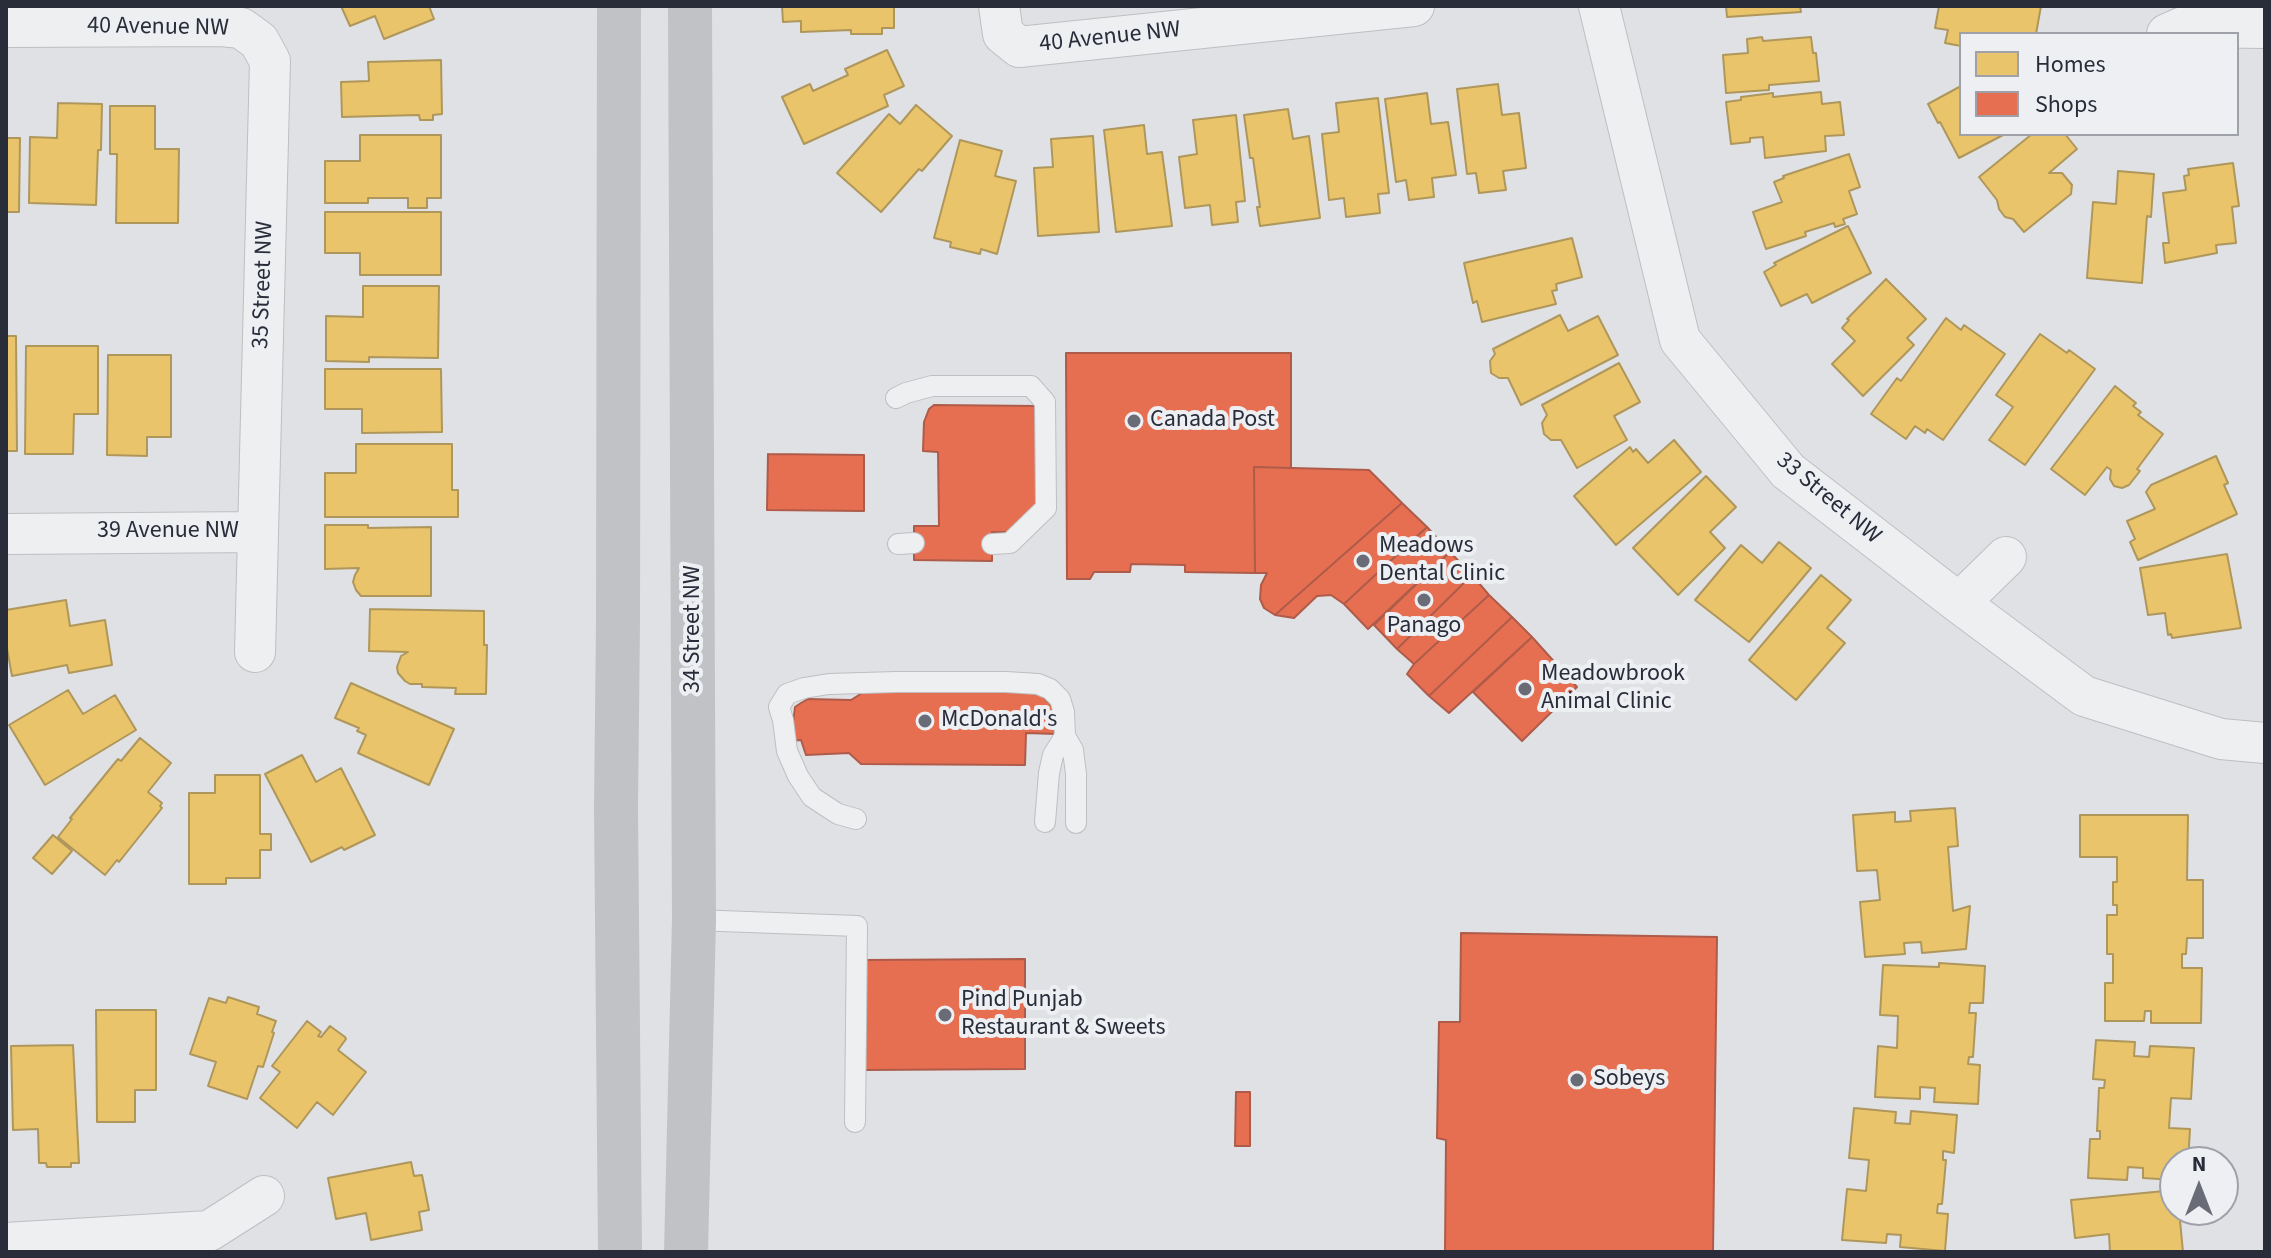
<!DOCTYPE html>
<style>
body{margin:0}
#map{position:relative;width:2271px;height:1258px;overflow:hidden;background:#dfe1e4;font-family:"Source Sans 3",sans-serif}
canvas{display:block}
.frame{position:absolute;inset:0;border:8px solid #292d3a;pointer-events:none}
.legend{position:absolute;left:1959px;top:32px;width:280px;height:104px;box-sizing:border-box;background:#edeff3;border:2px solid #9fa1a9;margin:0;padding:10px 14px;list-style:none;font-size:24px;color:#292d3a}
.legend li{display:flex;align-items:center;gap:16px;height:40px}
.legend b{width:40px;border:2px solid #9fa1a9}
.north{position:absolute;left:2159px;top:1146px;width:80px;height:80px;box-sizing:border-box;background:#edeff3;border:2px solid #9fa1a9;border-radius:50%;rotate:0deg;font-size:22px;font-weight:700;line-height:32px;text-align:center;color:#292d3a}
.north::after{content:'';display:block;margin:auto;width:28px;height:36px;background:#696c76;clip-path:polygon(50% 0,100% 100%,50% 72%,0 100%)}
</style>
<div id="map">
<canvas width="2271" height="1258"></canvas>
<div class="frame"></div>
<ul class="legend">
<li><b style="height:22px;background:#e9c46a"></b>Homes</li>
<li><b style="height:22px;background:#e76f51"></b>Shops</li>
</ul>
<div class="north">N</div>
</div>
<script>
const ctx = document.querySelector('canvas').getContext('2d');
ctx.lineJoin = 'round';
function fillPath(path, color) {
  ctx.fillStyle = color;
  ctx.fill(path, 'evenodd');
}
function poly(rows) {
  const path = new Path2D();
  for (const r of rows) {
    path.moveTo(r[0], r[1]);
    for (let i = 2; i < r.length; i += 2) path.lineTo(r[i], r[i + 1]);
  }
  return path;
}
function strokePath(path, color, width, dash) {
  ctx.strokeStyle = color;
  ctx.lineWidth = width;
  ctx.lineCap = dash ? 'butt' : 'round';
  ctx.setLineDash(dash || []);
  ctx.stroke(path);
}
function drawText(font, color, halo, rows, align = 'center') {
  ctx.font = font + ' "Source Sans 3",sans-serif';
  ctx.lineWidth = 8;
  ctx.setLineDash([]);
  ctx.textBaseline = 'middle';
  ctx.strokeStyle = halo;
  ctx.fillStyle = color;
  for (const [text, x, y, turn = 0] of rows) {
    ctx.save();
    ctx.translate(x, y);
    ctx.rotate((+turn || 0) * Math.PI / 180);
    ctx.textAlign = isNaN(turn) ? turn : align;
    if (halo) ctx.strokeText(text, 0, 0);
    ctx.fillText(text, 0, 0);
    ctx.restore();
  }
}
const homes = poly([
 [341,6,429,6,434,19,384,39,375,16,350,26,341,6],
 [782,6,894,6,894,28,882,28,882,34,851,34,851,30,801,32,801,21,783,22,782,6],
 [1726,6,1800,6,1801,12,1727,17,1726,6],
 [1939,6,2041,6,2036,34,1961,34,1961,46,1945,43,1948,30,1935,28,1939,6],
 [1762,37,1763,41,1811,37,1813,53,1816,53,1819,81,1769,85,1769,90,1726,93,1723,55,1748,53,1747,39,1762,37],
 [887,50,904,86,884,95,888,106,804,144,782,97,810,84,813,91,848,75,845,69,887,50],
 [441,60,442,114,433,115,433,120,420,120,419,115,342,117,341,82,369,81,368,62,441,60],
 [1498,84,1502,115,1519,113,1526,168,1503,171,1506,190,1479,193,1476,173,1467,174,1457,89,1498,84],
 [1961,86,1961,134,2005,134,1959,158,1940,122,1938,123,1928,104,1961,86],
 [1821,92,1822,104,1840,102,1844,135,1825,136,1826,151,1765,158,1763,137,1750,138,1750,142,1731,144,1726,102,1741,100,1741,97,1773,93,1773,97,1821,92],
 [1427,93,1431,124,1448,122,1456,175,1432,178,1434,197,1409,200,1406,180,1396,182,1385,99,1427,93],
 [1378,98,1389,193,1378,194,1380,213,1346,217,1344,198,1329,200,1322,134,1339,132,1336,103,1378,98],
 [58,103,102,104,101,150,98,150,96,205,29,203,30,137,57,138,58,103],
 [916,105,952,136,922,171,919,169,881,212,837,173,889,114,900,124,916,105],
 [110,106,155,106,155,149,179,149,178,223,116,223,117,154,110,154,110,106],
 [1288,109,1293,139,1309,136,1320,218,1260,226,1257,207,1260,207,1253,158,1250,158,1244,115,1288,109],
 [1236,115,1245,201,1236,202,1238,222,1212,225,1210,205,1185,208,1179,157,1197,154,1193,120,1236,115],
 [1144,125,1147,154,1162,152,1172,226,1116,232,1104,130,1144,125],
 [2032,134,2065,134,2077,149,2049,173,2062,173,2072,185,2071,194,2024,232,2013,219,2005,217,1999,209,1997,200,1979,177,2032,134],
 [360,135,441,135,441,198,427,198,427,208,408,208,408,198,368,198,368,203,325,203,325,161,360,161,360,135],
 [1093,136,1099,232,1038,236,1034,168,1053,167,1051,139,1093,136],
 [6,138,20,138,19,212,6,212,6,138],
 [960,140,1002,151,995,176,1016,181,997,254,981,249,980,254,950,247,951,242,934,238,960,140],
 [1849,154,1860,187,1849,191,1857,214,1843,219,1845,224,1835,227,1834,223,1805,232,1806,236,1766,249,1753,212,1782,202,1774,182,1784,178,1783,176,1849,154],
 [2233,163,2239,206,2232,207,2236,243,2216,245,2217,253,2165,263,2163,243,2169,243,2163,193,2186,190,2184,176,2189,175,2188,169,2233,163],
 [2118,171,2154,174,2151,217,2147,216,2142,283,2087,278,2093,202,2116,204,2118,171],
 [325,212,441,212,441,275,360,275,360,253,325,253,325,212],
 [1848,226,1871,273,1812,303,1807,294,1781,306,1764,272,1776,265,1774,263,1848,226],
 [1572,238,1582,277,1556,284,1557,290,1552,291,1556,304,1482,322,1477,301,1473,303,1464,263,1572,238],
 [1886,279,1926,319,1907,338,1914,345,1863,396,1832,364,1855,341,1842,328,1849,320,1847,319,1886,279],
 [363,286,439,286,438,358,369,357,369,362,326,361,326,316,363,317,363,286],
 [1560,315,1568,331,1598,316,1618,355,1521,405,1508,378,1499,378,1491,373,1490,361,1495,354,1493,349,1560,315],
 [1946,318,1961,330,1964,325,2005,354,1943,440,1927,429,1925,433,1915,426,1906,439,1871,414,1897,378,1901,381,1946,318],
 [2040,334,2067,353,2069,350,2095,369,2025,465,1989,440,2013,407,1996,395,2040,334],
 [6,336,16,336,17,451,6,451,6,336],
 [26,346,98,346,98,414,74,414,73,454,25,454,26,346],
 [108,355,171,355,171,437,147,437,147,456,107,455,108,355],
 [1619,363,1640,402,1614,416,1627,440,1577,468,1561,440,1551,440,1544,434,1542,423,1547,415,1542,405,1619,363],
 [325,369,441,369,442,432,362,433,362,409,325,409,325,369],
 [2115,386,2136,403,2133,406,2141,412,2138,415,2163,434,2137,469,2140,471,2129,485,2122,488,2114,486,2110,479,2111,470,2107,467,2085,495,2051,469,2115,386],
 [1674,440,1701,472,1616,545,1574,496,1630,447,1633,452,1636,449,1648,463,1674,440],
 [356,444,452,444,452,490,458,490,458,517,325,517,325,473,356,473,356,444],
 [2216,456,2228,483,2224,485,2237,514,2138,560,2130,542,2135,539,2127,521,2155,509,2146,492,2151,485,2216,456],
 [1706,476,1736,507,1710,532,1725,548,1678,595,1633,548,1706,476],
 [325,525,368,525,368,528,431,527,431,596,361,596,356,590,353,582,355,575,359,568,325,569,325,525],
 [1779,542,1811,568,1749,642,1695,600,1741,545,1762,563,1779,542],
 [2227,554,2241,628,2172,638,2171,634,2168,635,2165,613,2148,615,2140,568,2227,554],
 [1821,575,1851,600,1827,628,1845,643,1796,700,1749,660,1821,575],
 [66,600,70,626,105,620,112,665,69,673,67,665,12,676,6,643,6,610,66,600],
 [370,609,484,611,484,645,487,645,486,694,455,694,456,688,422,687,422,684,410,684,405,681,398,673,397,667,401,656,408,652,369,651,370,609],
 [351,683,454,729,429,785,358,753,366,735,357,731,359,728,335,718,351,683],
 [68,690,83,714,115,695,136,730,45,785,9,725,68,690],
 [140,738,171,763,148,792,162,803,160,806,162,808,119,862,117,860,105,875,58,837,72,819,70,818,118,759,121,761,140,738],
 [302,755,316,782,341,768,375,835,344,850,342,847,311,862,265,774,302,755],
 [215,775,260,775,260,834,271,834,271,850,260,850,260,878,226,878,226,884,189,884,189,793,215,793,215,775],
 [1955,808,1958,846,1948,847,1953,911,1970,906,1966,949,1922,953,1921,942,1904,943,1905,954,1865,957,1860,902,1880,900,1877,870,1857,871,1853,815,1895,812,1895,822,1911,821,1910,811,1955,808],
 [2080,815,2188,815,2187,880,2203,880,2203,938,2187,938,2186,954,2182,954,2182,968,2202,968,2201,1023,2151,1023,2151,1011,2145,1011,2144,1021,2105,1021,2105,983,2113,983,2113,954,2107,954,2107,915,2117,915,2117,905,2113,905,2113,882,2117,882,2117,857,2080,857,2080,815],
 [53,835,72,851,52,874,33,858,53,835],
 [1939,963,1985,966,1983,1003,1970,1003,1969,1013,1976,1013,1973,1057,1969,1057,1968,1064,1980,1065,1978,1104,1934,1102,1935,1088,1920,1087,1920,1099,1875,1097,1878,1046,1897,1048,1898,1016,1880,1015,1883,965,1939,967,1939,963],
 [228,997,259,1007,257,1014,276,1021,272,1032,274,1033,263,1067,258,1066,247,1099,208,1086,216,1062,190,1054,209,998,226,1003,228,997],
 [96,1010,156,1010,156,1090,135,1090,135,1122,97,1122,96,1010],
 [307,1021,321,1032,318,1036,321,1037,330,1026,345,1037,346,1039,338,1050,366,1072,333,1115,317,1102,297,1128,260,1098,280,1072,272,1066,307,1021],
 [2096,1040,2135,1042,2134,1056,2149,1057,2150,1046,2194,1048,2191,1099,2171,1098,2169,1128,2190,1129,2188,1162,2175,1162,2175,1180,2143,1178,2143,1168,2128,1167,2127,1180,2088,1178,2090,1139,2100,1139,2100,1131,2097,1131,2099,1088,2104,1088,2105,1080,2093,1079,2096,1040],
 [73,1045,79,1163,71,1163,71,1167,47,1167,46,1163,39,1163,38,1129,13,1130,11,1046,73,1045],
 [1854,1108,1896,1112,1895,1123,1910,1124,1911,1111,1957,1115,1954,1153,1943,1151,1943,1160,1946,1160,1942,1204,1938,1204,1937,1213,1948,1214,1945,1251,1900,1247,1901,1235,1887,1234,1886,1243,1842,1240,1847,1189,1866,1191,1869,1160,1849,1158,1854,1108],
 [411,1162,414,1176,422,1175,429,1210,419,1212,422,1230,371,1240,366,1213,336,1219,328,1178,411,1162],
 [2175,1190,2175,1210,2179,1210,2183,1252,2110,1252,2109,1234,2075,1238,2071,1200,2175,1190]
]);
const shops = poly([
 [1066,353,1291,353,1291,468,1254,467,1255,573,1185,572,1185,565,1131,564,1130,572,1094,572,1090,579,1067,579,1066,353],
 [934,405,1038,406,1040,510,1013,532,992,532,992,561,914,560,914,526,939,526,938,452,923,451,924,422,929,409,934,405],
 [768,454,864,455,864,511,767,510,768,454],
 [1254,467,1369,470,1402,503,1275,615,1264,608,1260,599,1261,585,1267,573,1255,573,1254,467],
 [1402,503,1427,527,1344,604,1331,595,1317,596,1294,618,1275,615,1402,503],
 [1427,527,1450,552,1368,629,1344,604,1427,527],
 [1450,552,1472,575,1397,649,1374,625,1450,552],
 [1472,575,1489,595,1414,664,1397,649,1472,575],
 [1489,595,1512,617,1429,696,1407,674,1414,664,1489,595],
 [1512,617,1532,637,1449,713,1429,696,1512,617],
 [1532,637,1577,687,1522,741,1473,692,1532,637],
 [870,688,1030,690,1041,695,1056,709,1056,734,1026,733,1025,765,861,764,849,753,806,755,801,740,791,741,795,707,801,703,808,699,851,700,870,688],
 [1461,933,1717,937,1713,1252,1445,1252,1446,1140,1437,1138,1439,1022,1460,1022,1461,933],
 [1025,959,1025,1069,865,1070,864,960,1025,959],
 [1236,1092,1250,1092,1250,1146,1235,1146,1236,1092]
]);
const service = poly([
 [896,398,906,393,932,386,1031,386,1045,402,1046,508,1010,543,992,544],
 [898,544,914,543],
 [856,819,838,814,812,797,798,776,787,751,783,720,779,707,787,694,804,688,829,684,896,682,1006,682,1038,684,1050,689,1060,699,1064,712,1065,736,1073,750,1076,774,1076,823],
 [1045,822,1049,773,1053,755,1065,736],
 [694,920,857,926,855,1122]
]);
const minor = poly([
 [999,6,1003,34,1019,47,1414,6],
 [1599,6,1680,340,1788,471,1959,603,2084,696,2221,739,2265,743],
 [6,27,221,26,241,28,259,41,270,61,255,652],
 [2167,34,2183,27,2265,28],
 [6,534,257,532],
 [1959,603,2006,557],
 [6,1243,209,1231,264,1196]
]);
const secondary = poly([
 [619,6,618,622,616,808,620,1252],
 [686,1252,694,920,690,6]
]);
const markers = [
 [1134,421,8,"#696c76"],
 [1363,561,8,"#696c76"],
 [1424,600,8,"#696c76"],
 [1525,689,8,"#696c76"],
 [925,721,8,"#696c76"],
 [945,1015,8,"#696c76"],
 [1577,1080,8,"#696c76"]
];
const streetNames = [
 ["40 Avenue NW",158,28,1],
 ["40 Avenue NW",1110,38,-6],
 ["35 Street NW",264,285,-88],
 ["33 Street NW",1828,499,40],
 ["39 Avenue NW",168,532],
 ["34 Street NW",694,629,-90]
];
const poiNames = [
 ["Canada Post",1150,421],
 ["Meadows",1379,547],
 ["Dental Clinic",1379,575],
 ["Panago",1424,627,"center"],
 ["Meadowbrook",1541,675],
 ["Animal Clinic",1541,703],
 ["McDonald's",941,721],
 ["Pind Punjab",961,1001],
 ["Restaurant & Sweets",961,1029],
 ["Sobeys",1593,1080]
];
fillPath(homes, '#e9c46a');
strokePath(homes, '#af975c', 2);
fillPath(shops, '#e76f51');
strokePath(shops, '#ae5b4a', 2);
strokePath(service, '#bdbfc2', 22);
strokePath(minor, '#bdbfc2', 42);
strokePath(service, '#eeeff1', 20);
strokePath(minor, '#eeeff1', 40);
strokePath(secondary, '#c1c2c6', 44);
for (const [x, y, r, color] of markers) {
  const dot = new Path2D();
  dot.arc(x, y, r, 0, 2 * Math.PI);
  ctx.fillStyle = color;
  ctx.fill(dot);
  strokePath(dot, '#edeff3', 3);
}
drawText('24px', '#292d3a', '#edeff3', streetNames);
drawText('24px', '#292d3a', '#edeff3', poiNames, 'left');
</script>
